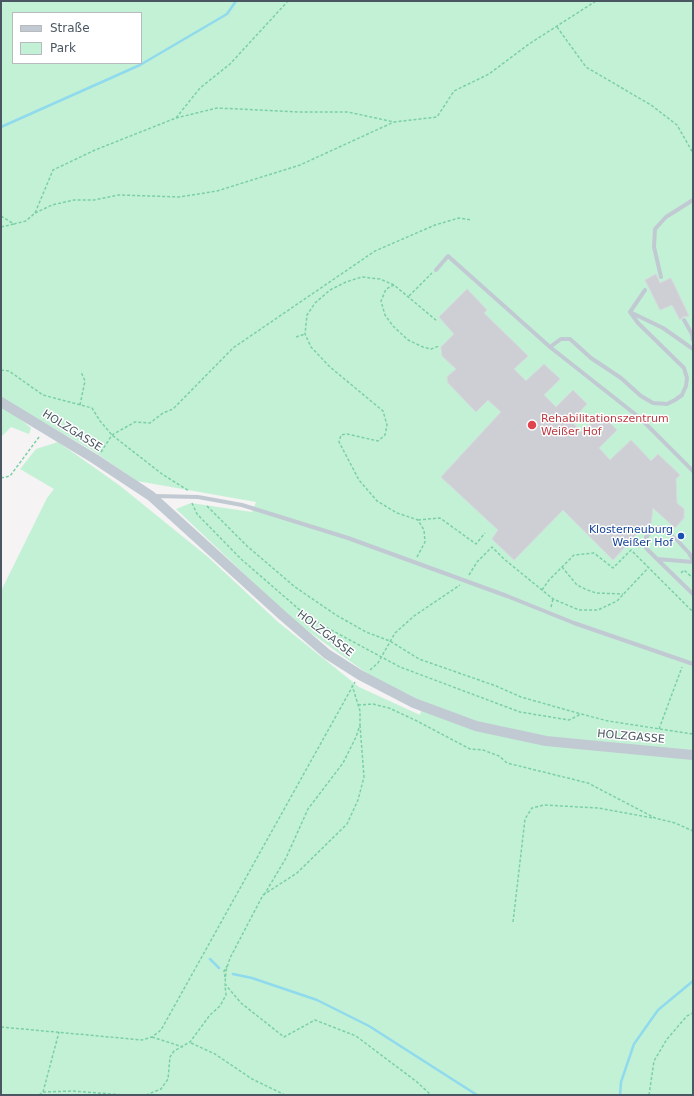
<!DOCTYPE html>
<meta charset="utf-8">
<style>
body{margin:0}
#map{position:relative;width:694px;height:1096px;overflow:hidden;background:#f5f3f3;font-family:"DejaVu Sans",sans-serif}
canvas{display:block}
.frame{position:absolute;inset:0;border:2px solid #4a5661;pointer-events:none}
.legend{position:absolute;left:12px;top:12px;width:130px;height:52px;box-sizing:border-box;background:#fff;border:1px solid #b7bbc0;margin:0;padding:5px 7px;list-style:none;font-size:12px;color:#4a5661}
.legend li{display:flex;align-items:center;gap:8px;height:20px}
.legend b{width:20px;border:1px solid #b7bbc0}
</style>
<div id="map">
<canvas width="694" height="1096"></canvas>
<div class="frame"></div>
<ul class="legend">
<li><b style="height:5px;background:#c1cad2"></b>Straße</li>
<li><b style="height:11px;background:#c3f1d5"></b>Park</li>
</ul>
</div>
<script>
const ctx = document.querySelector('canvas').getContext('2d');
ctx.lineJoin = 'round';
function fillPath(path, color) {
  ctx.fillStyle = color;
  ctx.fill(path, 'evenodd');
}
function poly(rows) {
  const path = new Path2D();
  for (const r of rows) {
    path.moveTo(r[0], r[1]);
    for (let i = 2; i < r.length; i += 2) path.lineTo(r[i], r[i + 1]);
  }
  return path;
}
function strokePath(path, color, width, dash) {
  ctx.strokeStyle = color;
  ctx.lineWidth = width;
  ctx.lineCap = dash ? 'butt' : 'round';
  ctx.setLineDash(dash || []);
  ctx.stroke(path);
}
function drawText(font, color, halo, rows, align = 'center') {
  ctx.font = font + ' "DejaVu Sans",sans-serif';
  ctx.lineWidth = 3;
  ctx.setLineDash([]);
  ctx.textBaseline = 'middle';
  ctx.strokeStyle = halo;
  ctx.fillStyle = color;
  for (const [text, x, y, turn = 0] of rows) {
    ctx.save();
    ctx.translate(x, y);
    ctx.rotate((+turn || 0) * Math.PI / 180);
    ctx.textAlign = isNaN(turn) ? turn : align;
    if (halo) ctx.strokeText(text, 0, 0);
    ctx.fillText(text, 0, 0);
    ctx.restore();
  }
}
const green = poly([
 [1,1,693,1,693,1095,1,1095,1,591,47,498,54,489,20,469,36,449,58,442,119,485,208,557,278,622,359,687,420,715,423,702,372,677,301,626,275,603,176,509,191,503,252,512,256,502,137,481,93,451,14,405,12,412,31,428,29,434,11,427,1,437],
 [13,13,141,13,141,63,13,63]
]);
const stream = poly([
 [1,127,140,65,227,14,236,1],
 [210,959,219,968],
 [233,974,252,978,317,1000,369,1026,477,1095],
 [620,1095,621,1082,634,1044,658,1010,693,981]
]);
const building = poly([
 [656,274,660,283,671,278,689,316,683,317,680,320,672,305,660,310,645,280,656,274],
 [467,289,487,310,484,313,528,356,514,369,526,381,544,364,560,379,544,395,556,407,573,390,587,404,571,421,582,432,601,414,617,430,599,448,610,460,631,440,651,461,658,454,680,475,676,479,677,503,684,509,684,518,675,528,653,508,651,524,643,532,638,533,613,560,563,510,514,560,492,539,498,530,441,477,501,412,488,400,476,412,448,383,447,377,456,369,442,356,441,347,454,334,439,317,467,289]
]);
const path = poly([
 [557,27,586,67,651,105,677,125,693,153],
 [176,118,217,108,299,112,348,112,394,122,437,117,454,91,489,74,529,44,596,1],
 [35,213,52,205,74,200,94,200,119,195,179,197,217,191,300,165,394,122],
 [1,216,14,224,26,221,35,213,53,170,95,150,176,118,200,88,230,64,288,1],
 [1,227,14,224],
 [394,285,386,289,381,301,385,315,393,326,408,340,423,347,431,349,439,346],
 [409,296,432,273],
 [296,337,305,334],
 [1,370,9,371,43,395,92,408,100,421,112,435,162,474,189,491],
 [80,405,85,381,81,372],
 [101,452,112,435,135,422,150,423,163,413,173,409,233,348,375,251,435,225,459,218,471,220],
 [1,478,10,476,39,437],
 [192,503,197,514,241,559,309,618,400,667,520,712,569,720,581,714,608,721,693,734],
 [207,506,247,546,295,587,336,615,366,632,390,641,419,659,496,686,521,697,581,714],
 [418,520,440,518,476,544,485,533],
 [417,557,425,542,424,530,418,520,397,513,377,501,359,480,339,442,341,435,347,434,378,441,385,435,387,425,383,411,330,367,311,347,305,334,307,315,315,303,330,290,346,282,362,277,380,279,394,285,437,321],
 [562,567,577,585,585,589,596,593,623,594],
 [681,573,684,570,693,578],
 [469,575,477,562,492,547,504,559,553,599,579,610,598,610,617,601,649,567],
 [542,590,549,580,574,555,594,553,613,568,631,550,693,612],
 [551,607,553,599],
 [370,670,378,663,395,633,414,616,460,585],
 [358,705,373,704,389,708,415,720,470,749,483,750,499,756,507,763,588,783,655,818,675,823,693,831],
 [360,725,364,777,358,800,347,824,297,873,263,895,230,958,226,971,225,984,241,1003,284,1037,315,1020,356,1036,417,1082,431,1095],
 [659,729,682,667],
 [264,895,286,858,308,809,343,763,356,737,360,725,360,711,352,685],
 [513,922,525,819,532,808,544,805,598,808,653,818],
 [225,977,224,971,227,966],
 [1,1027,142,1040,152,1037,161,1030,355,682],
 [152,1037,183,1047],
 [191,1043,215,1054,252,1079,285,1095],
 [43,1092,59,1032],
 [39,1095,43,1092,73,1091,124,1095],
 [146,1095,161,1089,168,1079,170,1057,174,1051,190,1042,210,1015,220,1006,226,995,225,985],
 [649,1095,654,1061,667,1039,687,1016,693,1013]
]);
const service = poly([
 [436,270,448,256,550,347,640,418,693,471],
 [661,277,654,247,655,229,666,217,693,200],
 [632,313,663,328,693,349],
 [684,320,692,334,693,340],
 [550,347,561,339,570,339,591,358,621,378,641,396,653,403,667,404,675,400,682,395,686,386,687,378,684,368,638,323,630,312,645,290],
 [154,496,198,497,242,505,348,538,507,596,574,623,693,664],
 [658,560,693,594],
 [693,560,689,553,676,539,660,527,654,529,646,537,646,548,657,559,693,562]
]);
const tertiary = poly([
 [1,402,95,459,151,496,283,616,327,654,360,675,414,703,476,726,546,741,693,755]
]);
const markers = [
 [532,425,5,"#e0444e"],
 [681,536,4,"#1a4fb4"]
];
const healthNames = [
 ["Rehabilitationszentrum",541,419],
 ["Weißer Hof",541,432]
];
const streetNames = [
 ["HOLZGASSE",72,431,32],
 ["HOLZGASSE",325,634,38],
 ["HOLZGASSE",631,737,5]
];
const transitNames = [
 ["Klosterneuburg",673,530],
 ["Weißer Hof",673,543]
];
fillPath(green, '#c3f1d5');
strokePath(stream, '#90daee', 2.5);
fillPath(building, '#cdcfd5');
strokePath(building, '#d7d9de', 1);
strokePath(path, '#7ad0a6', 1.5, [3, 2]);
strokePath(service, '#c1cad2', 4);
strokePath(tertiary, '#c1cad2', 10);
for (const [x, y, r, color] of markers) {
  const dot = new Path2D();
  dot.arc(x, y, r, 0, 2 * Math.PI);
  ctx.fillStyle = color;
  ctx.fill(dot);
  strokePath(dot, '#fff', 1.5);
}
drawText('11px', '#be3a42', '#fff', healthNames, 'left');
drawText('11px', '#4a5661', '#fff', streetNames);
drawText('11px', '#164399', '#fff', transitNames, 'right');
</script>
